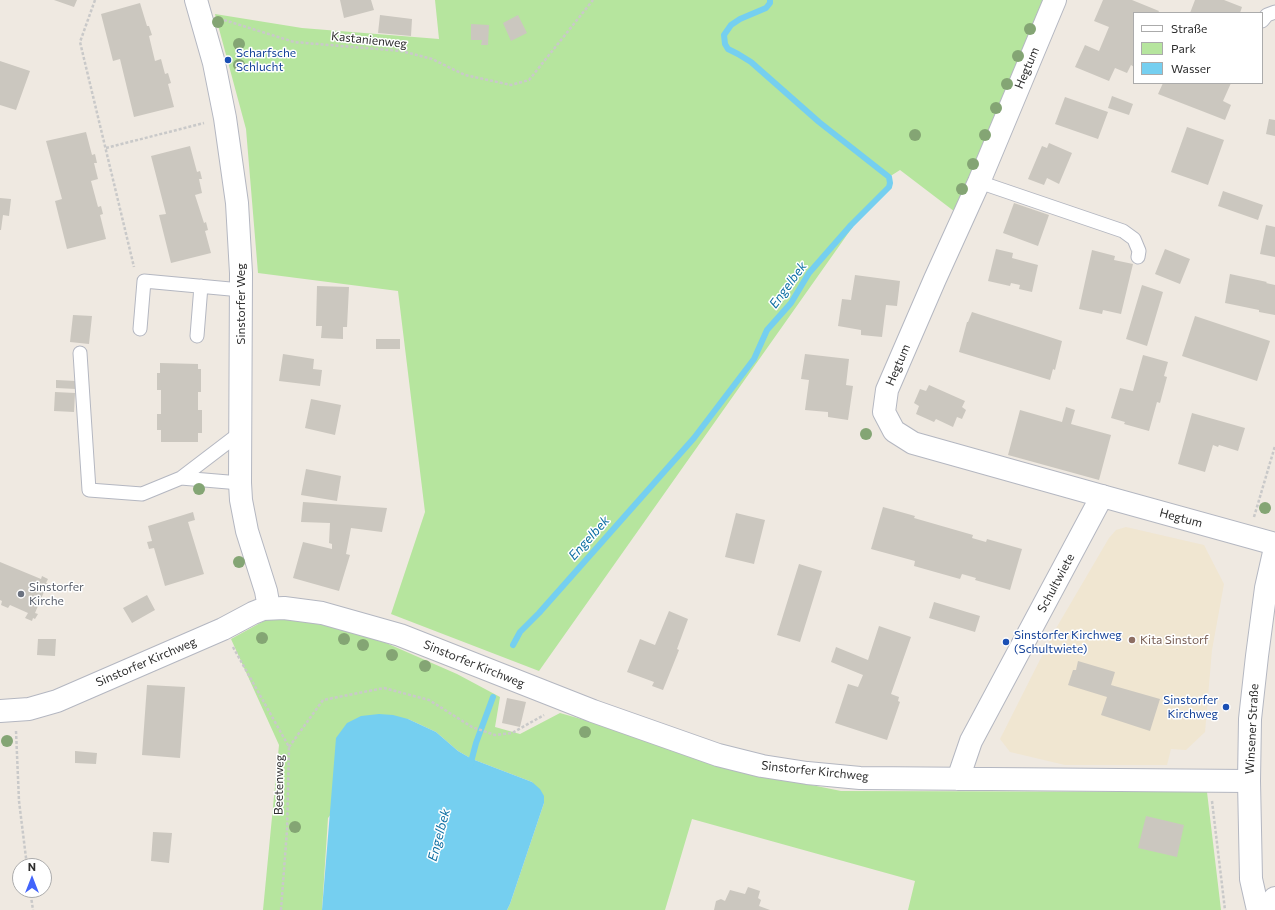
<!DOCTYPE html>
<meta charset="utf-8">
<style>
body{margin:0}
#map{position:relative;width:1275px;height:910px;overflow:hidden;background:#efe9e1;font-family:Commissioner,sans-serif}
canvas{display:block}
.legend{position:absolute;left:1133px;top:12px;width:130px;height:72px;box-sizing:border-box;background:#fff;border:1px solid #ababab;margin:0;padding:5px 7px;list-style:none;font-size:12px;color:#2e2e2e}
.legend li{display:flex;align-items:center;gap:8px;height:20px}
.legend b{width:20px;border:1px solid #ababab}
.north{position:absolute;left:12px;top:858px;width:40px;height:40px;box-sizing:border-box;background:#fff;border:1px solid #ababab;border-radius:50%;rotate:0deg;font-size:11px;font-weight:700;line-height:16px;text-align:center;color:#2e2e2e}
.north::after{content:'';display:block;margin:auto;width:14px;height:18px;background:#4264fb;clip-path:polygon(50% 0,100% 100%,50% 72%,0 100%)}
</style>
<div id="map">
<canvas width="1275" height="910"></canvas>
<ul class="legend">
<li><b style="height:5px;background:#fff"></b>Straße</li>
<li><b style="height:11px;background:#b6e59e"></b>Park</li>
<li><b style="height:11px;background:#75cff0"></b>Wasser</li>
</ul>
<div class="north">N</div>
</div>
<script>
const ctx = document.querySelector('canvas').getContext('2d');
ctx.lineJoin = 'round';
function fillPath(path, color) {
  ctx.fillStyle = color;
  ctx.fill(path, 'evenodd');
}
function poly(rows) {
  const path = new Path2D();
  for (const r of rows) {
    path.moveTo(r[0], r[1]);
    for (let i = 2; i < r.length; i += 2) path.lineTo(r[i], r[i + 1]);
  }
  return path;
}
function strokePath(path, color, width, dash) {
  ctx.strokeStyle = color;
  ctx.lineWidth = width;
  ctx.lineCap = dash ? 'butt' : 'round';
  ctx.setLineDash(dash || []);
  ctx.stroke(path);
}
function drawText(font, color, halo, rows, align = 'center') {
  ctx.font = font + ' Commissioner,sans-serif';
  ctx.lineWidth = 3;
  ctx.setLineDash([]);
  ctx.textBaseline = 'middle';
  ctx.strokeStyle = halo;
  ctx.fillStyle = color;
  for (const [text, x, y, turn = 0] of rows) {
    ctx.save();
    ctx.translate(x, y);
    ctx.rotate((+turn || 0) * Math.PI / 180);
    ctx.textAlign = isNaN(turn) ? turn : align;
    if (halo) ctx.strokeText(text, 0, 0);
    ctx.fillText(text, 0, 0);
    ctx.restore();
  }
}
const education = poly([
 [1126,527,1204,545,1224,584,1212,650,1205,732,1186,750,1171,749,1167,765,1065,765,1010,752,1000,739,1055,630,1109,538,1116,530]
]);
const green = poly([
 [435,0,1055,0,963,218,900,170,889,177,890,183,889,187,854,225,539,671,391,614,425,512,398,291,258,273,246,129,215,14,302,28,439,39],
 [273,616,361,632,457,674,500,697,495,727,520,734,560,713,630,733,772,777,841,791,1207,792,1221,910,908,910,915,881,692,819,665,910,507,910,510,904,544,803,532,782,472,759,458,751,436,732,408,719,328,818,322,910,263,910,279,745,231,639]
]);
const water = poly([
 [379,714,393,715,408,719,436,732,458,751,472,759,532,782,540,789,544,796,544,803,510,904,507,910,322,910,336,738,347,723,361,716]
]);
const stream = poly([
 [513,645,520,632,539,613,694,438,754,359,767,330,791,303,809,273,851,225,889,187,890,183,889,177,819,122,751,62,738,54,728,49,725,44,724,35,731,25,740,19,766,8,770,3,770,0],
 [470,766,476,743,493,697]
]);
const building = poly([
 [54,0,77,0,74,7],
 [340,0,371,0,374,10,344,18],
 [1103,0,1132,0,1159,11,1158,13,1134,13,1134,67,1131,65,1127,73,1115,68,1109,81,1075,67,1085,45,1099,51,1109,27,1094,21],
 [1195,0,1224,0,1242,7,1240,13,1190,13],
 [140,3,147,26,149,26,152,35,149,36,155,61,161,59,165,74,168,73,171,83,168,84,174,107,134,117,120,59,113,61,101,14],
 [380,15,412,19,411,36,378,33],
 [518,15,527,33,511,41,503,23],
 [471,24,489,25,488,45,481,45,482,40,471,40],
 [0,61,30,71,16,110,0,105],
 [1163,83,1231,83,1223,101,1231,105,1225,120,1158,94],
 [1112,96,1133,104,1129,115,1108,108],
 [1065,97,1108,112,1098,139,1055,124],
 [1269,119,1275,120,1275,136,1266,134],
 [1187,127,1224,140,1208,185,1171,172],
 [86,132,92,155,95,154,97,163,94,163,98,179,91,181,98,207,101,206,103,214,100,215,106,239,67,249,55,201,62,199,46,141],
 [1049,143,1072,153,1059,184,1047,178,1044,185,1028,179,1042,146,1047,148],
 [190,146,197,172,200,171,202,179,199,179,202,193,195,195,204,223,206,222,208,230,205,231,211,253,171,263,159,215,166,214,151,156],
 [1223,191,1263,205,1258,220,1218,206],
 [0,198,11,199,9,216,3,215,1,230,0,230],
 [1014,203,1049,215,1038,246,1003,233],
 [1266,225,1275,227,1275,257,1260,254],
 [996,249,1013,253,1012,258,1038,265,1032,292,1019,289,1020,285,1011,283,1010,286,988,281],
 [1165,249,1190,259,1180,284,1155,274],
 [1092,250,1115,256,1114,260,1133,264,1121,314,1103,310,1102,314,1079,309],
 [1230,274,1267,282,1266,283,1275,285,1275,315,1259,312,1259,310,1225,303],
 [855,275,900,281,897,306,886,305,882,337,861,335,861,330,838,326,842,299,851,300],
 [1142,285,1163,292,1147,346,1126,339],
 [317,286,349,287,347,327,343,327,343,339,321,338,322,326,316,326],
 [972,312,1062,341,1055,370,1053,369,1050,380,959,352,967,322,968,322],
 [73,315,92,316,89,344,70,342],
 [1195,316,1270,341,1257,381,1182,356],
 [376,339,400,339,400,349,376,349],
 [283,354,314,359,313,369,322,370,320,386,279,381],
 [805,354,849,359,846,385,853,386,848,420,828,417,828,412,805,410,809,380,801,379],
 [1143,355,1168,362,1164,376,1167,377,1160,403,1157,402,1149,431,1124,424,1125,422,1111,418,1120,388,1133,391],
 [160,363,198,364,198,369,201,369,201,392,198,392,198,410,202,410,202,433,198,433,198,442,161,442,161,430,157,430,157,414,161,414,161,390,157,390,157,373,160,373],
 [56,380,76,381,76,389,56,388],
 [929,385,965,401,962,407,966,410,962,419,957,417,953,427,936,419,934,422,916,414,919,406,914,403,920,389,926,391],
 [55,392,75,393,74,412,54,411],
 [311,399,341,405,335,435,305,428],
 [1066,407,1075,410,1071,424,1111,435,1099,480,1008,455,1020,410,1062,422],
 [1192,413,1245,428,1238,451,1219,445,1218,447,1213,445,1205,472,1178,464],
 [306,469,341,476,337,501,301,495],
 [303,502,387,508,382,532,351,528,346,554,350,555,339,591,293,578,303,542,332,549,332,544,329,543,330,523,301,522],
 [883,507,915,516,914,518,973,535,972,538,986,542,987,539,1022,549,1010,590,975,580,976,578,962,574,960,579,914,566,915,561,871,549],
 [193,512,195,520,188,522,204,574,165,586,154,548,149,549,147,542,152,541,148,526],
 [736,513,765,520,754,564,725,557],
 [0,562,41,579,42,576,48,579,46,583,51,585,49,589,46,587,35,613,38,614,35,619,33,618,32,621,25,618,28,613,10,605,8,608,1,605,2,601,0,600],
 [799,564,822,571,800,642,777,635],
 [147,595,155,610,132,623,123,608],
 [934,602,980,616,975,632,929,618],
 [669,611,688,619,677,649,679,650,663,690,652,686,654,682,627,672,640,639,655,645],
 [879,626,911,637,891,694,899,697,898,701,900,702,887,740,835,723,848,684,858,687,863,675,831,662,836,647,868,660],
 [38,639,56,639,55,656,37,655],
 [1078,661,1115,672,1111,685,1160,699,1150,731,1101,715,1107,697,1068,685,1073,670,1076,670],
 [147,685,185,687,180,758,142,755],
 [507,698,526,702,520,727,502,723],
 [75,751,97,753,96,764,75,763],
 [1146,816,1184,825,1177,857,1138,848],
 [153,832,172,833,169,863,151,861],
 [748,887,760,891,758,898,761,900,759,906,770,910,714,910,716,901,721,899,725,901,730,890,745,894]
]);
const path = poly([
 [95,0,80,42,134,267],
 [224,20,294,42,401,51,432,59,465,75,511,85,529,80,593,0],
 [106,148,204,123],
 [1254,517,1275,446],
 [233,647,289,747,287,830,281,910],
 [16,731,19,801,27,866],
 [289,747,323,700,384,688,429,700,472,727,495,735,512,733,544,715],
 [1212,801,1225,910],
 [30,890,33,910]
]);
const service = poly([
 [1262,21,1267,15,1275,12],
 [979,182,1123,231,1134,239,1139,251,1138,257],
 [140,329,144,281,241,290],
 [197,336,201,286],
 [80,353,89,490,142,494,181,478,240,483],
 [181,478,240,433]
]);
const minor = poly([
 [1055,0,979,182,935,279,887,390,884,412,894,431,913,443,1102,496]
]);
const tertiary = poly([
 [196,0,214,63,225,118,237,203,241,273,240,483,241,500,247,531,266,591,269,608],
 [0,711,29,709,57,701,223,629,253,613,263,609,284,608,322,613,400,635,593,711,718,755,762,766,807,773,860,778,1249,781],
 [958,779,971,741,1102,496,1275,544]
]);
const secondary = poly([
 [1258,910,1251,879,1249,781,1250,719,1257,656,1266,588,1275,548],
 [1274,910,1275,898]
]);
const trees = [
 [218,22],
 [1030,29],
 [239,44],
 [1018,56],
 [239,65],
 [1007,84],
 [996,108],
 [915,135],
 [985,135],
 [973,164],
 [962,189],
 [866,434],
 [199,489],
 [1265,508],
 [239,562],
 [262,638],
 [344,639],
 [363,645],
 [392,655],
 [425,666],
 [585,732],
 [7,741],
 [295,827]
];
const markers = [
 [228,60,4,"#1a4fb4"],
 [21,594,4,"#6b7280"],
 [1132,640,4,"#8d6e63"],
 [1006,642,4,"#1a4fb4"],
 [1226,707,4,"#1a4fb4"]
];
const streetNames = [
 ["Kastanienweg",369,40,6],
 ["Hegtum",1027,68,-67],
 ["Sinstorfer Weg",241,304,-90],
 ["Hegtum",898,365,-67],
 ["Hegtum",1181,518,15],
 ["Schultwiete",1056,583,-62],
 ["Sinstorfer Kirchweg",146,662,-23],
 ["Sinstorfer Kirchweg",474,664,22],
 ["Winsener Straße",1252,729,-87],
 ["Sinstorfer Kirchweg",815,771,6],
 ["Beetenweg",279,785,-89]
];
const transitNames = [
 ["Scharfsche",236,53],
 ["Schlucht",236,67],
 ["Sinstorfer Kirchweg",1014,635],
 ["(Schultwiete)",1014,649],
 ["Sinstorfer",1218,700,"right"],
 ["Kirchweg",1218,714,"right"]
];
const worshipNames = [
 ["Sinstorfer",29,587],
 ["Kirche",29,601]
];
const educationNames = [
 ["Kita Sinstorf",1140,640]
];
const waterNames = [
 ["Engelbek",788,285,-54],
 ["Engelbek",589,538,-48],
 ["Engelbek",439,835,-75]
];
fillPath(education, '#f0e6d1');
fillPath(green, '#b6e59e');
fillPath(water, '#75cff0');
strokePath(stream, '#75cff0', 6);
fillPath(building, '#cbc7bf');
strokePath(service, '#b4b7c1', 15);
strokePath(minor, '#b4b7c1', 24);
strokePath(tertiary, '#b4b7c1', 24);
strokePath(secondary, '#b4b7c1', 24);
strokePath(path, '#c9c9c9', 2.5, [3, 2]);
strokePath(service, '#fff', 13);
strokePath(minor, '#fff', 22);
strokePath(tertiary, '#fff', 22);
strokePath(secondary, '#fff', 22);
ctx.fillStyle = '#84a574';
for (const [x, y] of trees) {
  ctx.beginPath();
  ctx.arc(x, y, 6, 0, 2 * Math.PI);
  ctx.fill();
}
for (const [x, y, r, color] of markers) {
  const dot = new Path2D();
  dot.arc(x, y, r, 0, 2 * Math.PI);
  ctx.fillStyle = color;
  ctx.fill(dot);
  strokePath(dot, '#fff', 1.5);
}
drawText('12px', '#2e2e2e', '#fff', streetNames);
drawText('12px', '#164399', '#fff', transitNames, 'left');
drawText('12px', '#5b616d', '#fff', worshipNames, 'left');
drawText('12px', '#785e54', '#fff', educationNames, 'left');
drawText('italic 13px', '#0d6fa3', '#fff', waterNames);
</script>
